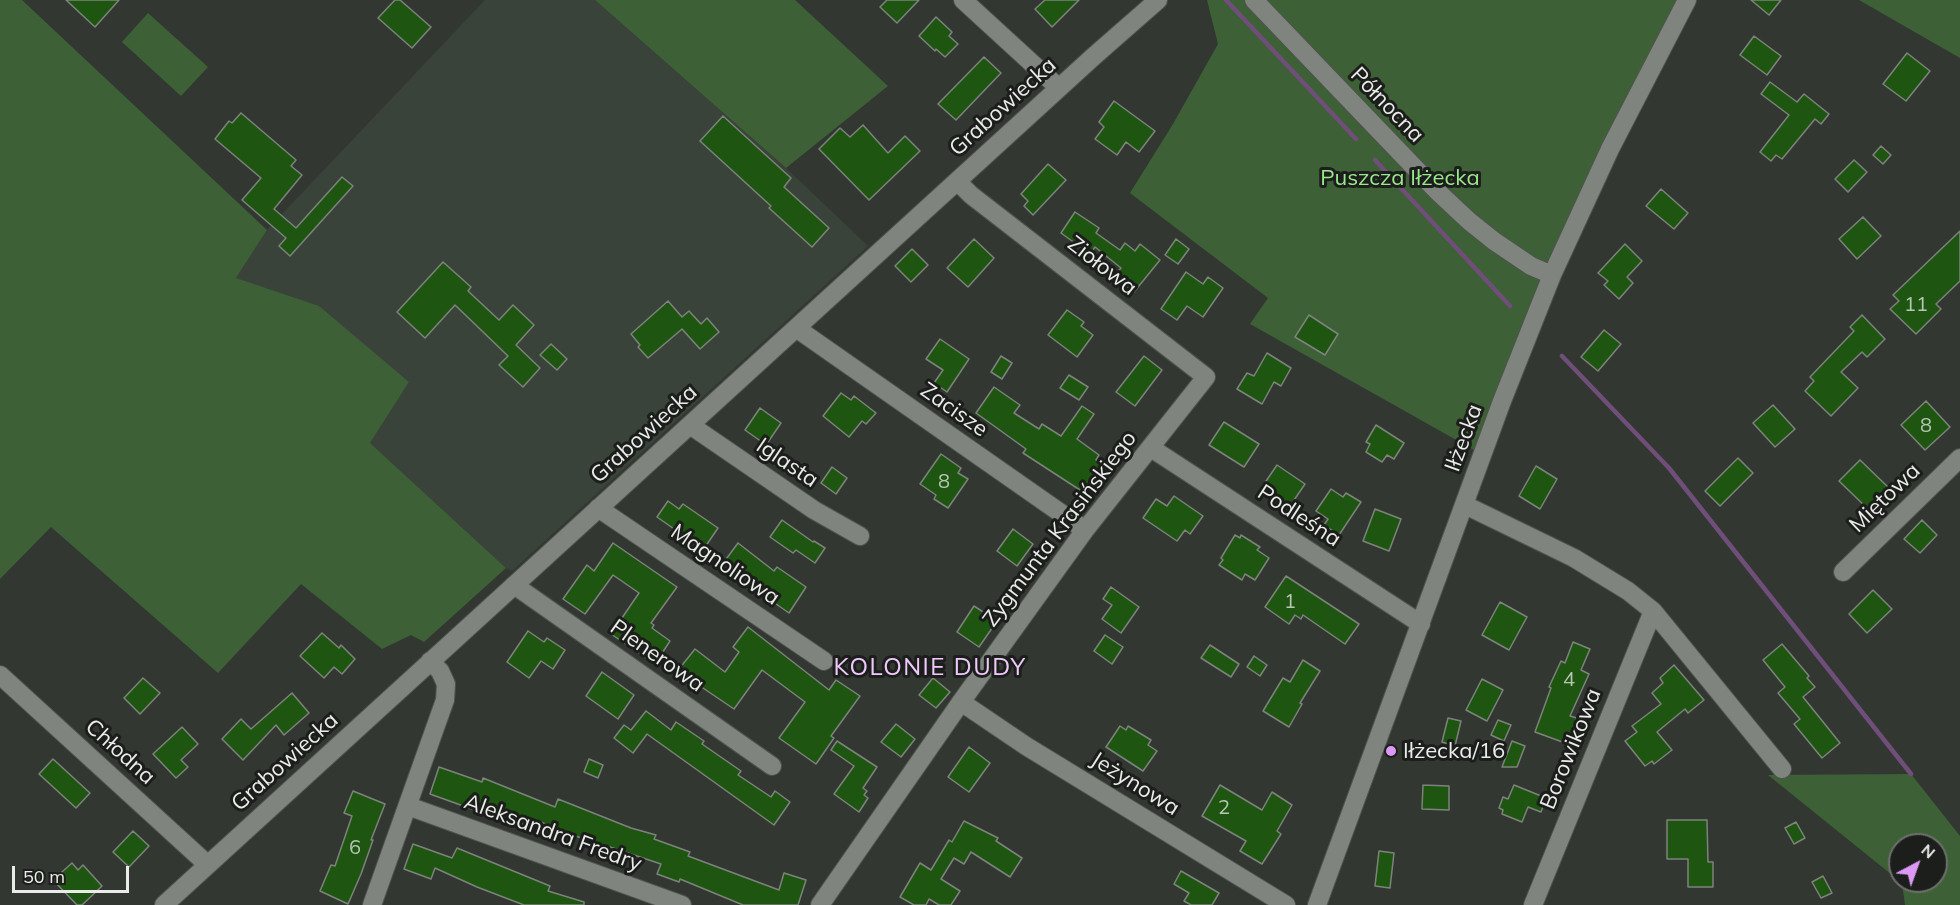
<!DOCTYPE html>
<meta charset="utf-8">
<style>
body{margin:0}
#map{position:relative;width:1960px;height:905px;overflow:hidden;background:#323831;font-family:Mulish,sans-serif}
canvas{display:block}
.north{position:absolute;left:1888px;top:833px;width:60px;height:60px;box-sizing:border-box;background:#1c1e1b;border:2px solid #6e706d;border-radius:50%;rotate:41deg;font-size:16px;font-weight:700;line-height:24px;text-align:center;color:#e9ece8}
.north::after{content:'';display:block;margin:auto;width:21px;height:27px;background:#dc99f4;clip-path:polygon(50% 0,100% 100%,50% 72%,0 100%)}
.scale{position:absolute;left:12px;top:866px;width:117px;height:27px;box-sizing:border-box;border:3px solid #e9ece8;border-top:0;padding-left:8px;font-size:18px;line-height:21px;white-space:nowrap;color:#e9ece8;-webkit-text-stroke:4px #1c1e1b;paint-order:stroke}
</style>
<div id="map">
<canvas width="1960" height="905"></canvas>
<div class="north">N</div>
<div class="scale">50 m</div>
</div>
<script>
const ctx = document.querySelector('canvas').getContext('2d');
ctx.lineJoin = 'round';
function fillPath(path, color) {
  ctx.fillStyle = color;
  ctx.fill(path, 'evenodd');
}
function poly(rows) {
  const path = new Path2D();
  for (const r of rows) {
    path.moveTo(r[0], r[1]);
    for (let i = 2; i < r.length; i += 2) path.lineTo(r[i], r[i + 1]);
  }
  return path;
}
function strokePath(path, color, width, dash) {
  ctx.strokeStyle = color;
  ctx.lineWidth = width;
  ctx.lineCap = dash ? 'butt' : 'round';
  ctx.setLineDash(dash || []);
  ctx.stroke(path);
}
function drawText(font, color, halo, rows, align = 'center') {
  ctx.font = font + ' Mulish,sans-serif';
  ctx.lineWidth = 6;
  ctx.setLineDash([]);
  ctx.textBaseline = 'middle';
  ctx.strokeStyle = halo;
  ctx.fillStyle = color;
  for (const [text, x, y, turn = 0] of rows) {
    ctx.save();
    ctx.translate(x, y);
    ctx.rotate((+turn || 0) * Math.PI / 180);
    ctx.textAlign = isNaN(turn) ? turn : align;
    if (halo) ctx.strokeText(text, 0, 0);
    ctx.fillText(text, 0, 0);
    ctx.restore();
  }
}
const built = poly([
 [485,0,595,0,786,168,868,246,512,571,506,568,370,443,409,382,236,278,267,230]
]);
const green = poly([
 [0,0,22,0,267,230,236,278,319,306,409,382,370,443,506,568,424,642,411,635,382,649,301,584,218,673,51,527,0,579],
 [595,0,795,0,888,86,786,168],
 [1207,0,1687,0,1649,73,1483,455,1250,324,1268,298,1130,193,1173,124,1218,44],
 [1859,0,1960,0,1960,58],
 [148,13,208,67,181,96,122,42],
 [1911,774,1960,836,1960,905,1905,905,1902,883,1768,775],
 [1900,845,1936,845,1936,881,1900,881]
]);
const stream = poly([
 [1226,0,1356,139],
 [1375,160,1510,306],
 [1562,356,1669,468,1911,774]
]);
const building = poly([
 [66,0,119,0,95,27,66,0],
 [395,0,400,0,431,27,412,48,378,18,395,0],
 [887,0,919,0,897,23,880,7,887,0],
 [1045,0,1079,0,1052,27,1035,9,1045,0],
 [1751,0,1781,0,1769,15,1751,0],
 [936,17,952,32,949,36,958,44,945,57,936,49,935,51,919,36,936,17],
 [1754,36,1781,56,1767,75,1740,55,1754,36],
 [1907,53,1930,71,1906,101,1883,84,1907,53],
 [984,57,1001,73,956,120,938,104,984,57],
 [1770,82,1797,102,1804,94,1829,114,1821,124,1815,119,1782,159,1776,155,1771,161,1760,152,1789,115,1761,94,1770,82],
 [1114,101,1155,131,1139,152,1126,142,1117,155,1095,139,1104,127,1099,122,1114,101],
 [241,113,296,160,291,166,302,175,274,209,296,228,342,177,353,186,290,256,279,246,286,238,242,200,261,178,215,139,229,121,232,123,241,113],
 [723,116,791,178,784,187,829,228,812,247,769,208,771,206,700,141,723,116],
 [863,125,888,153,905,136,920,151,869,200,819,149,840,128,850,137,863,125],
 [1881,146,1891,155,1883,164,1873,155,1881,146],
 [1854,160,1867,172,1848,192,1835,179,1854,160],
 [1048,164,1066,180,1033,215,1024,206,1028,201,1021,194,1048,164],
 [1661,189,1688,213,1674,229,1646,206,1661,189],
 [1075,212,1099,228,1096,233,1120,250,1125,243,1135,251,1140,244,1160,260,1134,292,1114,276,1121,268,1095,247,1090,254,1061,233,1075,212],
 [1863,217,1881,236,1857,259,1839,239,1863,217],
 [1960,231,1960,281,1936,304,1941,309,1916,334,1890,309,1899,301,1893,295,1960,231],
 [974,239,994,258,968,287,947,268,974,239],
 [1176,239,1189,249,1178,264,1165,255,1176,239],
 [1625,244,1642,261,1627,277,1633,283,1619,299,1604,285,1608,281,1598,273,1625,244],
 [912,249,928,265,911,282,895,266,912,249],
 [443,262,471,287,468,291,499,320,513,305,534,325,516,345,540,368,523,387,499,365,508,356,455,305,425,338,397,312,443,262],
 [1186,272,1203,284,1208,277,1223,288,1203,317,1187,306,1177,320,1161,309,1186,272],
 [668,301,682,317,689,311,701,324,707,318,719,332,700,349,682,329,648,358,638,347,640,345,631,334,668,301],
 [1067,310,1084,322,1081,326,1093,335,1077,357,1048,335,1067,310],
 [1309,315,1338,334,1325,355,1295,337,1309,315],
 [1862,315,1885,339,1867,357,1862,352,1841,372,1858,388,1831,416,1805,391,1814,381,1810,377,1854,331,1850,327,1862,315],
 [1604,330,1621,344,1598,371,1581,357,1604,330],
 [940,339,969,359,947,392,934,383,943,370,926,359,940,339],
 [551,344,567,359,557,370,540,355,551,344],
 [1267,353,1291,368,1281,386,1274,382,1262,404,1237,389,1247,373,1254,376,1267,353],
 [1001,356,1012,363,1002,379,991,372,1001,356],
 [1144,356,1162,370,1135,406,1116,392,1144,356],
 [1069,375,1088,387,1079,400,1060,388,1069,375],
 [994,387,1020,405,1014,413,1039,429,1042,424,1061,436,1082,406,1094,414,1077,439,1099,455,1096,460,1109,469,1094,491,1087,486,1083,492,1023,453,1026,449,976,413,994,387],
 [841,393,851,400,854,396,876,413,866,424,862,421,849,437,823,416,841,393],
 [1926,401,1950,427,1925,450,1901,425,1926,401],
 [1773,405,1795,429,1775,447,1753,423,1773,405],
 [760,408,781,423,766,445,745,430,760,408],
 [1224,422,1259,444,1244,467,1209,445,1224,422],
 [1376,425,1404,443,1394,459,1387,455,1382,462,1366,452,1370,444,1366,442,1376,425],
 [941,454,961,468,958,473,968,479,948,508,934,499,936,495,920,484,941,454],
 [1738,458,1753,473,1720,506,1705,491,1738,458],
 [1860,460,1890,489,1869,510,1839,481,1860,460],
 [1277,465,1305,484,1290,506,1262,487,1277,465],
 [1536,466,1557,479,1540,509,1519,496,1536,466],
 [832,467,847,478,836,494,821,483,832,467],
 [1331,489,1343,497,1346,493,1361,502,1339,535,1324,525,1328,519,1316,511,1331,489],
 [1174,496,1203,516,1190,534,1185,530,1177,541,1143,518,1156,499,1167,506,1174,496],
 [668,501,679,509,683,504,718,528,701,553,696,553,682,544,687,538,657,517,668,501],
 [1375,509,1401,519,1389,551,1363,541,1375,509],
 [782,520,813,542,814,541,825,548,815,563,796,550,793,553,770,537,782,520],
 [1922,520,1937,535,1920,553,1904,539,1922,520],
 [1013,529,1033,544,1017,566,997,551,1013,529],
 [1235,535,1240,538,1241,535,1260,547,1257,550,1269,558,1255,580,1245,574,1242,580,1219,565,1223,560,1221,558,1235,535],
 [613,543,677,587,651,623,654,625,652,628,670,641,655,664,611,634,639,593,613,575,585,614,563,599,587,565,594,571,613,543],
 [738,543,774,571,777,567,806,587,789,613,759,592,761,590,724,562,738,543],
 [1286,576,1359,624,1345,644,1303,615,1301,619,1295,615,1289,624,1265,607,1286,576],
 [1111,587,1139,607,1121,633,1102,619,1112,605,1103,599,1111,587],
 [1873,590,1892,609,1867,633,1849,614,1873,590],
 [1500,602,1527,617,1509,650,1482,635,1500,602],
 [974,606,997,621,979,647,957,632,974,606],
 [748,627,829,690,836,680,860,696,831,736,834,738,816,764,779,738,805,702,762,670,734,709,700,686,696,691,675,674,695,649,725,672,739,652,733,647,748,627],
 [528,631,544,642,547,638,565,650,553,669,541,661,529,678,507,662,528,631],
 [322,633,339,648,341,645,355,659,342,674,334,667,324,678,300,656,322,633],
 [1105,635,1123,647,1112,664,1094,651,1105,635],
 [1573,642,1590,649,1581,670,1589,674,1570,716,1577,718,1568,744,1535,732,1551,688,1549,687,1561,661,1565,663,1573,642],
 [1782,644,1809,676,1807,678,1815,687,1803,697,1840,743,1822,758,1794,724,1800,719,1778,693,1785,687,1763,660,1782,644],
 [1210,645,1239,664,1231,677,1201,658,1210,645],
 [1254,656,1267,665,1260,676,1247,667,1254,656],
 [1303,660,1320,671,1300,703,1302,704,1289,727,1263,711,1283,678,1290,682,1303,660],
 [1674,665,1704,700,1688,713,1685,709,1657,732,1672,750,1654,764,1652,761,1645,766,1625,741,1637,732,1632,726,1661,704,1652,693,1663,683,1660,678,1674,665],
 [602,672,634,695,618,719,586,696,602,672],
 [143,678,160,693,140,714,124,698,143,678],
 [933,678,950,692,936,708,919,695,933,678],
 [1482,679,1503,690,1487,721,1466,710,1482,679],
 [292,693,309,713,284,735,276,725,243,760,222,739,241,719,251,729,292,693],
 [646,711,671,730,676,722,704,741,702,744,741,771,738,775,771,797,775,791,790,802,774,825,647,734,633,753,614,738,624,725,631,730,646,711],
 [1448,718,1461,721,1455,746,1442,742,1448,718],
 [1498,720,1511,725,1504,741,1491,735,1498,720],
 [896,724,915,739,901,757,881,742,896,724],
 [1120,726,1126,730,1128,726,1151,740,1148,745,1157,751,1143,771,1106,747,1120,726],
 [182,727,198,744,181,760,188,767,176,778,153,754,182,727],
 [837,741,877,767,863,788,867,791,864,795,868,798,859,812,834,794,854,766,831,750,837,741],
 [1512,741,1525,746,1517,767,1502,767,1512,741],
 [969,747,990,763,969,792,948,777,969,747],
 [53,759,90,793,76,808,39,774,53,759],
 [589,759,603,765,598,778,584,772,589,759],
 [439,767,482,782,483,778,555,807,558,799,631,828,656,835,654,839,690,852,688,856,779,890,784,873,806,880,798,905,743,905,680,879,679,882,657,874,661,864,610,847,609,849,533,819,530,827,495,814,494,817,430,794,439,767],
 [1220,785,1262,810,1272,792,1292,805,1277,831,1281,834,1262,864,1240,851,1246,841,1202,816,1220,785],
 [1423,785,1449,786,1449,810,1422,809,1423,785],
 [1514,785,1546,798,1541,812,1528,807,1522,822,1502,814,1503,810,1499,808,1503,797,1508,799,1514,785],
 [353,791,385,804,371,840,373,840,361,874,348,904,320,891,331,865,335,866,352,816,344,813,353,791],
 [1667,820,1707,820,1708,862,1713,862,1713,887,1688,887,1688,859,1667,859,1667,820],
 [964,821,998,838,996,841,1022,858,1010,877,971,852,964,864,954,858,941,879,960,891,951,905,939,905,929,899,926,905,914,905,900,897,920,863,931,870,949,840,952,842,964,821],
 [1796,822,1805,838,1794,844,1785,828,1796,822],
 [133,831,149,846,129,867,113,852,133,831],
 [413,844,452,858,457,848,550,886,548,891,584,902,584,905,524,905,477,887,435,868,431,879,404,869,413,844],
 [1379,851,1394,853,1390,888,1375,886,1379,851],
 [72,863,78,870,83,865,102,886,82,905,77,905,53,880,72,863],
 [1181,871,1219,893,1212,905,1191,905,1184,901,1189,893,1174,884,1181,871],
 [1823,876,1832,893,1821,898,1812,882,1823,876]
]);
const street = poly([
 [963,0,1059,88],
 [1254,0,1438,192,1469,221,1494,241,1531,266,1552,275],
 [796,328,1085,530],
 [690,425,814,510,860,536],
 [1151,448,1421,624],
 [1465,505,1574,558,1628,591,1653,611,1782,769],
 [598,508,824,661],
 [1843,572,1960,458],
 [514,585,772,766],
 [0,675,208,865],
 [961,702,1026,746,1286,905],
 [408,806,682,905],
 [164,905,1093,57,1158,0],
 [372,905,445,700,446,684,440,671,430,661],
 [820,905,961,702,1085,530,1206,377,971,195,957,181],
 [1317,905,1502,401,1552,275,1610,149,1687,0],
 [1533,905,1653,611]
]);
const markers = [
 [1391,751,6,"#dc99f4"]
];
const numberNames = [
 ["11",1916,305],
 ["8",1926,426],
 ["8",944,482],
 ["1",1290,602],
 ["4",1569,680],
 ["2",1224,808],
 ["6",355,848]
];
const streetNames = [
 ["Północna",1387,105,46],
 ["Grabowiecka",1003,107,-42],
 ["Ziołowa",1102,266,38],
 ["Zacisze",954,410,35],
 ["Grabowiecka",644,434,-42],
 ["Iłżecka",1464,438,-70],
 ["Iglasta",787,463,34],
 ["Miętowa",1885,498,-44],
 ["Podleśna",1299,516,33],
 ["Zygmunta Krasińskiego",1060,529,-53],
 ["Magnoliowa",725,565,34],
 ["Plenerowa",657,656,35],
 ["Borowikowa",1571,749,-68],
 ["Chłodna",120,752,42],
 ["Grabowiecka",285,762,-42],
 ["Jeżynowa",1135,784,32],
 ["Aleksandra Fredry",553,833,20]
];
const parkNames = [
 ["Puszcza Iłżecka",1400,178]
];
const poiNames = [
 ["Iłżecka/16",1403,751]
];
const neighbourhoodNames = [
 ["KOLONIE DUDY",930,668]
];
fillPath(built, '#3a4339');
fillPath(green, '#3d6036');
strokePath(stream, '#6f4e79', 4.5);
fillPath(building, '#1e5511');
strokePath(building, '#7d837c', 1.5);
strokePath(street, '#50544f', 20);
strokePath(street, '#7f857e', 18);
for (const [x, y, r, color] of markers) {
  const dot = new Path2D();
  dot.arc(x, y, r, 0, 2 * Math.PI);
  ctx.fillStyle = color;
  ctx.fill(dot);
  strokePath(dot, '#1c1e1b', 2);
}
drawText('20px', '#b6c6b2', null, numberNames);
drawText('22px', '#e9ece8', '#1c1e1b', streetNames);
drawText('22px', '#9be78c', '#1c1e1b', parkNames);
drawText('22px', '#e9ece8', '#1c1e1b', poiNames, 'left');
ctx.letterSpacing = '1.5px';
drawText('24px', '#efc9fd', '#1c1e1b', neighbourhoodNames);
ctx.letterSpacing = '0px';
</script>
